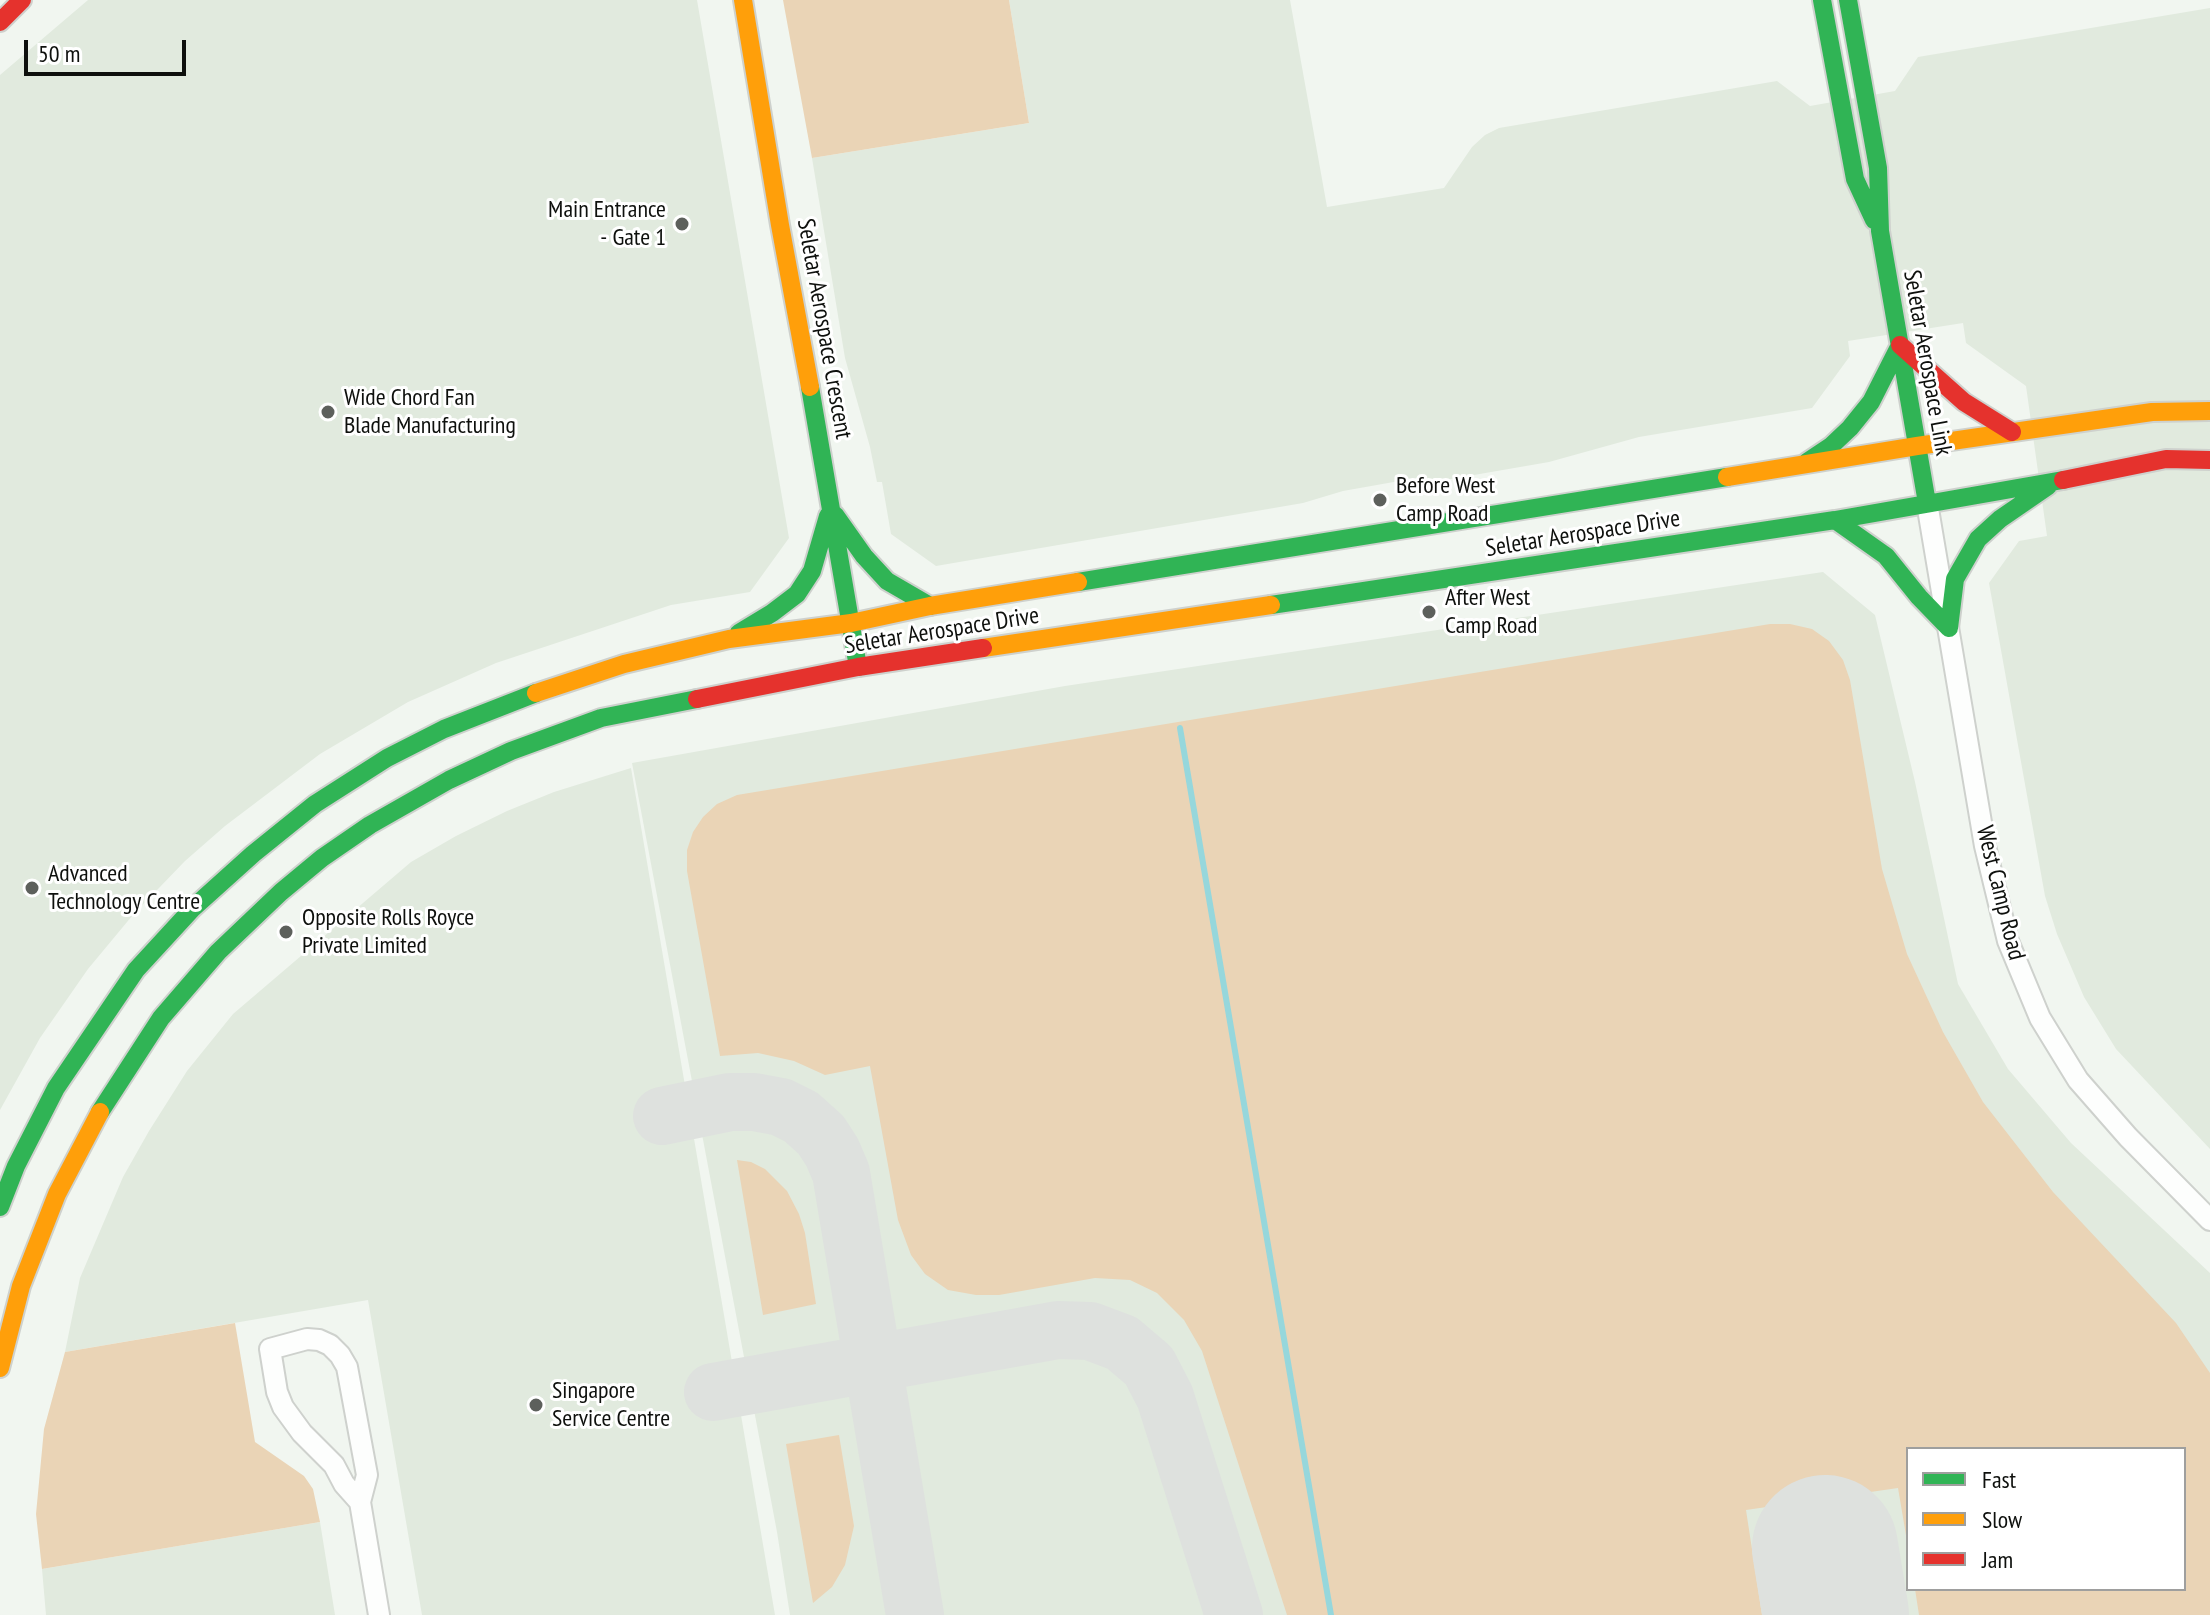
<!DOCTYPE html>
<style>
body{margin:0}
#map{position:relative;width:2210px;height:1615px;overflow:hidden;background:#f1f6f0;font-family:"PT Sans Narrow",sans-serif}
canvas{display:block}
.legend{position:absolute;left:1906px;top:1447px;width:280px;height:144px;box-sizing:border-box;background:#fff;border:2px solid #9f9f9e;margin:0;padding:10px 14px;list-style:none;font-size:24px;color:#0e100d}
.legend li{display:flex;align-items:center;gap:16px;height:40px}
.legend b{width:40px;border:2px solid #9f9f9e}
.scale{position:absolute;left:24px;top:40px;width:162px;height:36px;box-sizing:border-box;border:4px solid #0e100d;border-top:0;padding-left:10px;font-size:24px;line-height:28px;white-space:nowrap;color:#0e100d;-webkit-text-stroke:6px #fff;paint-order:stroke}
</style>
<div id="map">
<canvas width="2210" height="1615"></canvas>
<ul class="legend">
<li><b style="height:10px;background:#30b455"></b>Fast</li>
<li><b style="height:10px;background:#ff9f0a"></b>Slow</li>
<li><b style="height:10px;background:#e5322d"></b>Jam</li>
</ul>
<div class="scale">50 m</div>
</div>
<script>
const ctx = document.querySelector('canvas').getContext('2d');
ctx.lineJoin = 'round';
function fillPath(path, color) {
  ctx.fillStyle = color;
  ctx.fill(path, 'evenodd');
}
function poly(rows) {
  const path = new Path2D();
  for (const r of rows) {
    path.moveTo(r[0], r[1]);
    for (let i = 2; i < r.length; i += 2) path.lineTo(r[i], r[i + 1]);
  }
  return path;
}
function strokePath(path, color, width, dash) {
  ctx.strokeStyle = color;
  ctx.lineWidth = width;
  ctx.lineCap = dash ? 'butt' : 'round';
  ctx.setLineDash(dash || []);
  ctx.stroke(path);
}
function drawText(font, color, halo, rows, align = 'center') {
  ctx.font = font + ' "PT Sans Narrow",sans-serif';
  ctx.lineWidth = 6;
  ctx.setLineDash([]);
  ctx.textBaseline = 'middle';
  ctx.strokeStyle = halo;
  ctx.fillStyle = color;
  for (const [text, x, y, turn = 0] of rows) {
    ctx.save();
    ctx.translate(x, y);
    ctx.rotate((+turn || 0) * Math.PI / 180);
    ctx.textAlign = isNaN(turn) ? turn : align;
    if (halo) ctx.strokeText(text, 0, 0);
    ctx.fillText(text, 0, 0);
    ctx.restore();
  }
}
const built = poly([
 [88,0,697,0,789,538,750,592,671,605,496,663,408,702,320,754,225,826,185,861,132,916,88,969,40,1038,0,1110,0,75],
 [1009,0,1290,0,1327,207,1444,188,1472,147,1485,135,1499,128,1777,81,1810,106,1895,91,1918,57,2210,8,2210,1149,2116,1049,2084,997,2057,934,2045,896,1989,583,2019,541,2047,536,2026,386,1966,343,1963,323,1848,341,1850,356,1812,408,1639,437,1549,462,1445,480,1405,480,1343,491,1303,503,936,566,891,534,882,482,877,482,870,447,845,358,812,158,1029,123],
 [1823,572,1875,615,1915,782,1958,984,2008,1069,2071,1143,2210,1273,2210,1615,790,1615,777,1532,632,763,1065,686],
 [1908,1449,2184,1449,2184,1589,1908,1589],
 [631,768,775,1615,422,1615,368,1300,65,1352,80,1278,123,1177,149,1131,187,1071,233,1014,411,862,456,836,507,811,554,792],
 [320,1522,335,1615,46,1615,42,1569]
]);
const green = poly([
 [783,0,1009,0,1029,123,812,158],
 [1770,624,1790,624,1812,629,1829,641,1843,660,1850,680,1882,869,1907,954,1943,1032,1983,1102,2053,1192,2176,1323,2210,1373,2210,1615,1919,1615,1915,1589,2184,1589,2184,1449,1908,1449,1908,1547,1898,1488,1746,1510,1762,1615,1287,1615,1202,1351,1184,1320,1157,1293,1130,1280,1095,1278,999,1295,976,1295,948,1290,925,1274,911,1255,898,1220,870,1066,825,1075,794,1061,758,1053,720,1056,687,871,687,850,693,832,703,817,717,804,737,795],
 [737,1160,751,1162,765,1169,787,1191,799,1214,805,1233,816,1304,763,1315],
 [235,1323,255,1442,304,1476,313,1489,320,1522,42,1569,36,1514,44,1429,65,1352],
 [839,1435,854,1526,845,1565,832,1587,813,1603,786,1444]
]);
const stream = poly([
 [1180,728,1331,1615]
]);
const taxiway = poly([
 [662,1116,730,1102,754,1102,781,1107,801,1117,821,1135,832,1152,841,1173,915,1615],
 [713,1392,1058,1330,1090,1331,1122,1343,1149,1366,1165,1397,1234,1615]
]);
const runway = poly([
 [1825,1548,1836,1615]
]);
const street = poly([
 [1927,503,1985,846,2008,941,2040,1018,2078,1080,2128,1137,2210,1220],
 [360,1502,344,1484,334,1465,302,1433,283,1407,277,1392,270,1349,307,1339,319,1340,330,1345,340,1355,347,1367,367,1475,360,1502,379,1615]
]);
const fast = poly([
 [1822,0,1855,179,1874,220],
 [1848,0,1878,168,1880,231,1927,503],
 [810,387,858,667],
 [1807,462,1831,446,1850,428,1871,402,1900,345],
 [835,515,864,556,887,581,930,606],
 [1835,520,1886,556,1919,597,1949,628],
 [1078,582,1727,477],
 [1271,605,1835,520,2063,480],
 [1949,628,1955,579,1978,539,2000,519,2048,486],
 [739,633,772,613,797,594,812,571,828,516],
 [100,1112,161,1018,218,952,281,892,322,858,370,825,449,780,511,751,601,718,697,699],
 [0,1207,16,1166,56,1088,136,970,193,908,253,854,315,804,387,758,444,729,536,693]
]);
const slow = poly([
 [743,0,780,225,810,387],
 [1727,477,1917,446,2152,412,2210,411],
 [983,648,1271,605],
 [536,693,624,664,729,639,851,623,930,606,1078,582],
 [0,1368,21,1286,57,1194,100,1112]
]);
const jam = poly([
 [0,22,22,0],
 [1900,345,1964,402,2012,432],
 [2063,480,2166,459,2210,460],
 [697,699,858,667,983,648]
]);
const markers = [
 [682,224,8,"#5d605c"],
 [328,412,8,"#5d605c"],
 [1380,500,8,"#5d605c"],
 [1429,612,8,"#5d605c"],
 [32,888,8,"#5d605c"],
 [286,932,8,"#5d605c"],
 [536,1405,8,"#5d605c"]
];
const poiNames = [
 ["Main Entrance",666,210,"right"],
 ["- Gate 1",666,238,"right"],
 ["Wide Chord Fan",344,398],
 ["Blade Manufacturing",344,426],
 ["Before West",1396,486],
 ["Camp Road",1396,514],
 ["After West",1445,598],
 ["Camp Road",1445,626],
 ["Advanced",48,874],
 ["Technology Centre",48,902],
 ["Opposite Rolls Royce",302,918],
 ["Private Limited",302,946],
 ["Singapore",552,1391],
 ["Service Centre",552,1419]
];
const streetNames = [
 ["Seletar Aerospace Crescent",824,329,80],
 ["Seletar Aerospace Link",1927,363,80],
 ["Seletar Aerospace Drive",1583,534,-9],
 ["Seletar Aerospace Drive",942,631,-9],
 ["West Camp Road",2000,893,76]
];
fillPath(built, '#e1eade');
fillPath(green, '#ead4b6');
strokePath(stream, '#96d7dc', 6);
strokePath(taxiway, '#dee1de', 58);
strokePath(runway, '#dee1de', 146);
strokePath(street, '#ced1cd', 24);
strokePath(fast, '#ced1cd', 22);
strokePath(slow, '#ced1cd', 22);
strokePath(jam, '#ced1cd', 22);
strokePath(street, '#fdfefd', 20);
strokePath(fast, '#30b455', 18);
strokePath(slow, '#ff9f0a', 18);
strokePath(jam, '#e5322d', 18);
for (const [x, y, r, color] of markers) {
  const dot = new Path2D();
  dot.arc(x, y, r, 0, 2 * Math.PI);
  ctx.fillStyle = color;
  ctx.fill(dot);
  strokePath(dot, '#fff', 3);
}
drawText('24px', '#0e100d', '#fff', poiNames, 'left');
drawText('24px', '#0e100d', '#fff', streetNames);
</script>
